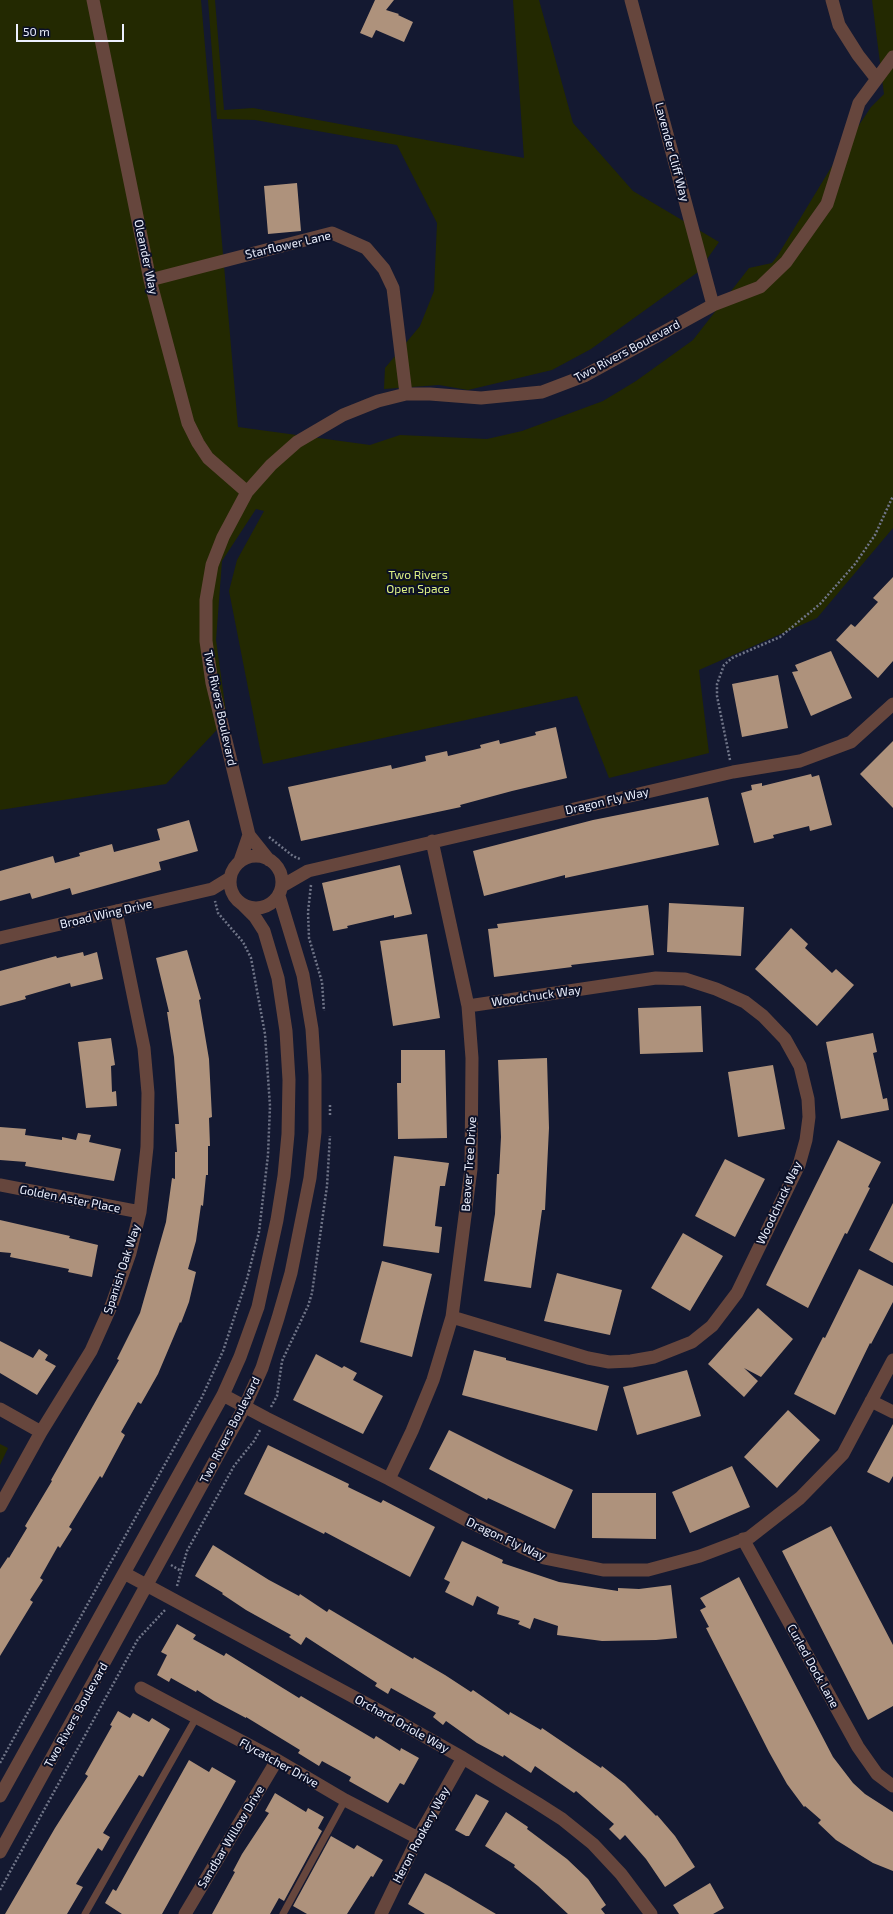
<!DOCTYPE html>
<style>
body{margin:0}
#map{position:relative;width:893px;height:1914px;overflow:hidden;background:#141931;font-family:"Exo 2",sans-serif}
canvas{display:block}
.scale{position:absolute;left:16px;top:24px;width:108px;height:18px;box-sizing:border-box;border:2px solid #ecf0fe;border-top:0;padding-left:5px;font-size:12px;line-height:14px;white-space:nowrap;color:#ecf0fe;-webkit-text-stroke:3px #0b1027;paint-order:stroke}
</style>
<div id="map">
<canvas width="893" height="1914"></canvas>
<div class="scale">50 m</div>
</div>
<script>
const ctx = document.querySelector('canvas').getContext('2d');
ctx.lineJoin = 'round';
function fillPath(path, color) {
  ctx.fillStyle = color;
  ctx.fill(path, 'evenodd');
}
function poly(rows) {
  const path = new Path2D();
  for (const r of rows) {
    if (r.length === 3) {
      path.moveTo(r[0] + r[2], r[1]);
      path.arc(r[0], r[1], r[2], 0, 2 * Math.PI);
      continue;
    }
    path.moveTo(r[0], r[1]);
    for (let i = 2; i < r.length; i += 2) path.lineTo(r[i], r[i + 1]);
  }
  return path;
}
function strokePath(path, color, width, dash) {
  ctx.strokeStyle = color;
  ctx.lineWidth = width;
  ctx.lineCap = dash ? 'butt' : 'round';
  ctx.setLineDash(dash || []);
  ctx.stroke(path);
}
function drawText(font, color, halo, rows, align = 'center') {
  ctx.font = font + ' "Exo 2",sans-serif';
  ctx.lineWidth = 4;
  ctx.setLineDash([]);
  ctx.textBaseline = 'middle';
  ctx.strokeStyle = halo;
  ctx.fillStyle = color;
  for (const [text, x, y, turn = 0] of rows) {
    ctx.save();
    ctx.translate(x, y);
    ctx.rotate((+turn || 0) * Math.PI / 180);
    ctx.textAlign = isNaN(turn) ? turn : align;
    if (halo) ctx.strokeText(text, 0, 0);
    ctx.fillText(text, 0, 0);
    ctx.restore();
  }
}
const green = poly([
 [0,0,201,0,238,427,370,445,400,435,487,439,522,431,603,401,636,381,693,340,749,268,772,263,778,255,832,166,871,107,884,94,872,0,893,0,893,528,817,618,699,670,709,753,609,778,577,696,263,764,229,591,237,560,264,511,256,509,222,561,216,640,227,719,166,784,0,810],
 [208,0,215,0,224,110,253,108,524,158,513,0,539,0,573,123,633,191,719,242,698,272,591,349,552,370,468,390,439,385,384,389,385,368,420,326,434,291,437,223,397,145,255,120,217,119],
 [0,1444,8,1448,0,1465]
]);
const building = poly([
 [375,0,394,0,386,10,399,14,398,15,413,22,404,42,376,30,372,38,360,33],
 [297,183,301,231,268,234,264,186],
 [893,577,893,661,878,678,836,640,851,624,855,627,878,602,873,598],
 [831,651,852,698,811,716,792,672,798,671,795,665],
 [778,675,788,728,742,737,732,684],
 [556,727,567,778,512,791,460,805,461,807,301,841,288,787,391,765,392,769,426,761,425,756,447,751,448,756,481,748,480,745,499,740,500,744,536,735,535,732],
 [893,741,893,808,860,774],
 [811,774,812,777,819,775,832,825,810,831,809,826,773,835,774,838,754,843,741,793,752,790,751,785,762,783,762,786],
 [708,797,719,845,565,878,565,875,484,896,473,851,593,820],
 [189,820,198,851,159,862,161,870,72,895,70,888,32,899,30,893,0,901,0,871,53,856,55,863,80,856,79,853,112,844,114,852,160,840,157,829],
 [400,865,412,914,394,918,394,915,347,926,348,928,333,931,322,883],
 [669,903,744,907,741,956,667,952],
 [648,905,654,955,571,965,572,967,494,977,488,929,498,928,497,924],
 [791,928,808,944,805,948,832,973,836,969,854,985,817,1026,755,969],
 [427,934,440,1018,393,1026,380,941],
 [187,950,201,999,199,1000,209,1059,212,1117,209,1118,210,1146,208,1146,208,1175,206,1175,203,1206,201,1205,196,1241,188,1269,196,1272,189,1302,181,1323,180,1322,158,1374,141,1404,138,1402,121,1432,125,1435,102,1478,100,1476,69,1527,72,1529,60,1548,58,1546,40,1578,43,1580,30,1600,33,1602,0,1656,0,1569,8,1557,9,1558,27,1528,25,1526,52,1481,51,1480,119,1360,117,1359,140,1313,166,1222,172,1178,175,1179,175,1152,177,1152,175,1124,179,1124,174,1057,167,1012,169,1012,156,958],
 [83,952,84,956,97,952,103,979,71,987,70,983,25,996,26,999,0,1006,0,971,56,956,57,958],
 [701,1006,703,1052,640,1054,638,1008],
 [873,1033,877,1052,873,1053,883,1099,887,1098,889,1110,841,1119,826,1042],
 [111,1038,115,1065,111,1066,112,1092,116,1091,117,1106,86,1108,78,1042],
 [401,1050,445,1050,447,1138,398,1139,397,1083,401,1083],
 [547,1058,549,1128,545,1210,542,1210,531,1288,484,1281,495,1214,497,1174,499,1174,501,1137,498,1060],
 [773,1065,785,1129,738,1137,728,1072],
 [0,1127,26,1129,25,1135,62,1140,62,1137,76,1140,78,1133,91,1135,89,1142,121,1149,114,1181,25,1166,26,1162,0,1160],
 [838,1140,881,1162,868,1187,870,1188,847,1234,845,1233,808,1308,766,1285],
 [394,1156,449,1163,445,1186,440,1186,435,1226,442,1227,439,1253,383,1246],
 [725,1159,765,1179,735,1237,695,1216],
 [893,1203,893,1263,869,1250],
 [0,1220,70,1236,69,1238,98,1245,92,1277,68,1272,69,1269,10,1257,11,1253,0,1252],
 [683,1233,723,1256,690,1311,651,1288],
 [382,1261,432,1274,412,1357,360,1342],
 [859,1269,893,1286,893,1302,871,1344,870,1343,835,1415,794,1394,823,1337,825,1338],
 [557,1273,622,1290,610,1335,544,1321],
 [758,1308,793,1339,761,1377,744,1368,758,1381,744,1397,708,1364],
 [0,1341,33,1358,39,1349,48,1355,45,1360,56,1366,37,1395,0,1373],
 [474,1350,506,1358,506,1360,609,1386,597,1431,462,1395],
 [316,1354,342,1368,344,1366,357,1373,353,1380,383,1396,363,1434,293,1400],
 [687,1370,701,1416,637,1435,623,1387],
 [788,1410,820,1440,777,1488,744,1457],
 [893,1424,893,1476,889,1483,867,1472],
 [449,1430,507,1459,573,1490,555,1529,488,1498,487,1500,429,1469],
 [268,1445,349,1484,348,1487,381,1503,383,1500,435,1527,410,1577,325,1532,324,1534,244,1494],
 [732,1466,750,1507,690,1533,672,1492],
 [592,1493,656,1493,656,1539,592,1538],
 [831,1526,893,1645,893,1706,868,1720,782,1551],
 [462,1541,503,1560,502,1563,559,1582,618,1591,618,1588,639,1589,671,1585,677,1638,656,1640,602,1641,557,1635,558,1626,534,1618,530,1629,518,1624,520,1621,497,1614,499,1607,477,1596,473,1606,445,1592,450,1582,444,1579],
 [213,1545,269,1580,299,1596,300,1594,327,1612,329,1609,413,1659,414,1657,445,1675,471,1692,473,1690,509,1715,510,1712,541,1730,542,1728,601,1768,602,1766,625,1784,656,1816,657,1815,675,1836,695,1867,665,1887,646,1859,625,1835,620,1840,609,1829,614,1824,576,1791,574,1793,535,1766,531,1773,504,1755,503,1757,477,1743,446,1721,443,1725,433,1717,436,1713,391,1688,388,1694,375,1686,377,1683,306,1637,301,1645,289,1637,291,1635,246,1610,222,1594,223,1593,195,1576],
 [739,1577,833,1757,853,1783,865,1794,893,1812,893,1871,873,1863,836,1840,818,1823,821,1820,805,1806,804,1807,787,1784,769,1752,706,1628,709,1627,700,1610,706,1607,700,1598],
 [177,1624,196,1635,193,1639,224,1656,226,1653,299,1698,301,1696,374,1739,376,1736,400,1751,401,1748,419,1758,404,1785,400,1783,388,1803,349,1781,351,1777,322,1761,319,1766,298,1753,300,1750,246,1717,246,1718,214,1701,197,1690,196,1692,171,1678,169,1682,157,1675,167,1655,161,1652],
 [118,1711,130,1718,133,1713,149,1722,152,1718,170,1729,143,1777,139,1775,103,1833,110,1837,102,1851,98,1848,76,1884,83,1887,67,1914,5,1914,55,1828,88,1776,85,1774,112,1726,110,1725],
 [189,1760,209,1772,212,1767,236,1781,162,1914,122,1914,105,1903,113,1889,116,1891],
 [275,1793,306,1812,308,1808,324,1817,318,1828,322,1831,284,1901,279,1898,270,1914,212,1914,235,1872,233,1871,242,1854,269,1813,265,1811],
 [476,1794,489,1801,469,1836,466,1836,455,1830],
 [506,1812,528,1827,527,1829,567,1859,588,1879,606,1905,601,1909,605,1914,568,1914,538,1886,514,1867,515,1865,485,1846],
 [331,1836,354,1849,357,1845,383,1860,373,1877,371,1876,347,1914,307,1914,293,1906],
 [425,1873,449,1886,496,1914,425,1914,408,1904],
 [710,1883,724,1908,713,1914,679,1914,673,1905]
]);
const path = poly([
 [730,760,717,696,717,684,724,665,732,658,780,637,820,604,855,564,875,535,893,496],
 [269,837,293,856,300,859],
 [311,885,308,912,309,938,322,982,324,1011],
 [330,1115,330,1104],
 [271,1407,277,1396,282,1361,308,1306,312,1293,327,1186,330,1136],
 [171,1565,181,1571],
 [177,1586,187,1551,234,1466,254,1441,260,1430],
 [0,1763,202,1397,223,1351,247,1279,259,1232,268,1155,270,1106,265,1034,251,958,243,942,218,913,215,901],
 [0,1890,138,1639,165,1610]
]);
const service = poly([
 [85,1914,196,1718],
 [283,1914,345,1800]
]);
const minor = poly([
 [93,0,150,280,188,423,198,443,208,458,247,492],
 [631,0,713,305],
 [832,0,839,25,858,55,876,78],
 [150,280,332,233,366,248,384,269,393,288,406,394],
 [249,835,212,683,206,641,206,600,212,565,223,537,247,492,271,465,297,442,343,415,378,401,406,394,430,394,481,398,542,392,584,376,713,305,760,287,786,262,827,204,859,103,893,57],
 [256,882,26],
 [240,861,249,835,269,860],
 [282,886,308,871,733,772,800,761,851,742,893,704],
 [0,938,212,889,230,878],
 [0,1185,140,1212],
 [452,1317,588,1358,609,1362,631,1361,654,1357,692,1342,712,1326,737,1293,799,1165,806,1140,809,1117,808,1099,800,1066,785,1039,763,1016,745,1002,716,989,685,979,656,978,468,1006],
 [223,1395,266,1418,389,1479,468,1521,544,1558,603,1570,648,1570,700,1556,750,1537,800,1498,843,1454,893,1360],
 [871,1401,893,1412],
 [0,1409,41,1432],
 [389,1479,412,1431,433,1380,452,1317,471,1169,472,1058,468,1006,432,841],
 [0,1506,41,1432,91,1351,112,1304,130,1253,140,1212,147,1147,148,1093,144,1048,116,911],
 [743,1539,858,1747,877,1774,893,1786],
 [124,1573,376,1709,463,1758,537,1803,562,1819,593,1844,621,1874,651,1914],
 [141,1688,277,1760,345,1800,418,1838],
 [0,1796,223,1395,240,1357,258,1307,277,1220,284,1176,288,1134,289,1080,286,1031,278,978,264,931,255,917,243,905],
 [0,1852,245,1406,262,1368,278,1318,291,1273,310,1178,315,1132,315,1075,312,1029,303,975,279,896],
 [185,1914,277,1760],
 [381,1914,418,1838,463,1758]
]);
const streetNames = [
 ["Lavender Cliff Way",672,152,75],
 ["Starflower Lane",288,245,-13],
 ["Oleander Way",146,257,78],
 ["Two Rivers Boulevard",627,351,-28],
 ["Two Rivers Boulevard",220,708,78],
 ["Dragon Fly Way",607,801,-13],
 ["Broad Wing Drive",106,914,-13],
 ["Woodchuck Way",536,996,-8],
 ["Beaver Tree Drive",469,1164,-86],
 ["Golden Aster Place",70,1199,11],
 ["Woodchuck Way",779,1203,-65],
 ["Spanish Oak Way",122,1269,-72],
 ["Two Rivers Boulevard",230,1430,-63],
 ["Dragon Fly Way",506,1539,25],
 ["Curled Dock Lane",813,1666,61],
 ["Two Rivers Boulevard",76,1715,-61],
 ["Orchard Oriole Way",402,1724,29],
 ["Flycatcher Drive",279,1763,29],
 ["Heron Rookery Way",421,1835,-62],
 ["Sandbar Willow Drive",231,1837,-59]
];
const parkNames = [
 ["Two Rivers",418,575],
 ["Open Space",418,589]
];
fillPath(green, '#232901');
fillPath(building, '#ae927c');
strokePath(path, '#707588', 2.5, [2, 2]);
strokePath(service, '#66463d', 7);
strokePath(minor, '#66463d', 13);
drawText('12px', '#ecf0fe', '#0b1027', streetNames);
drawText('12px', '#ddf084', '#0b1027', parkNames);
</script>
